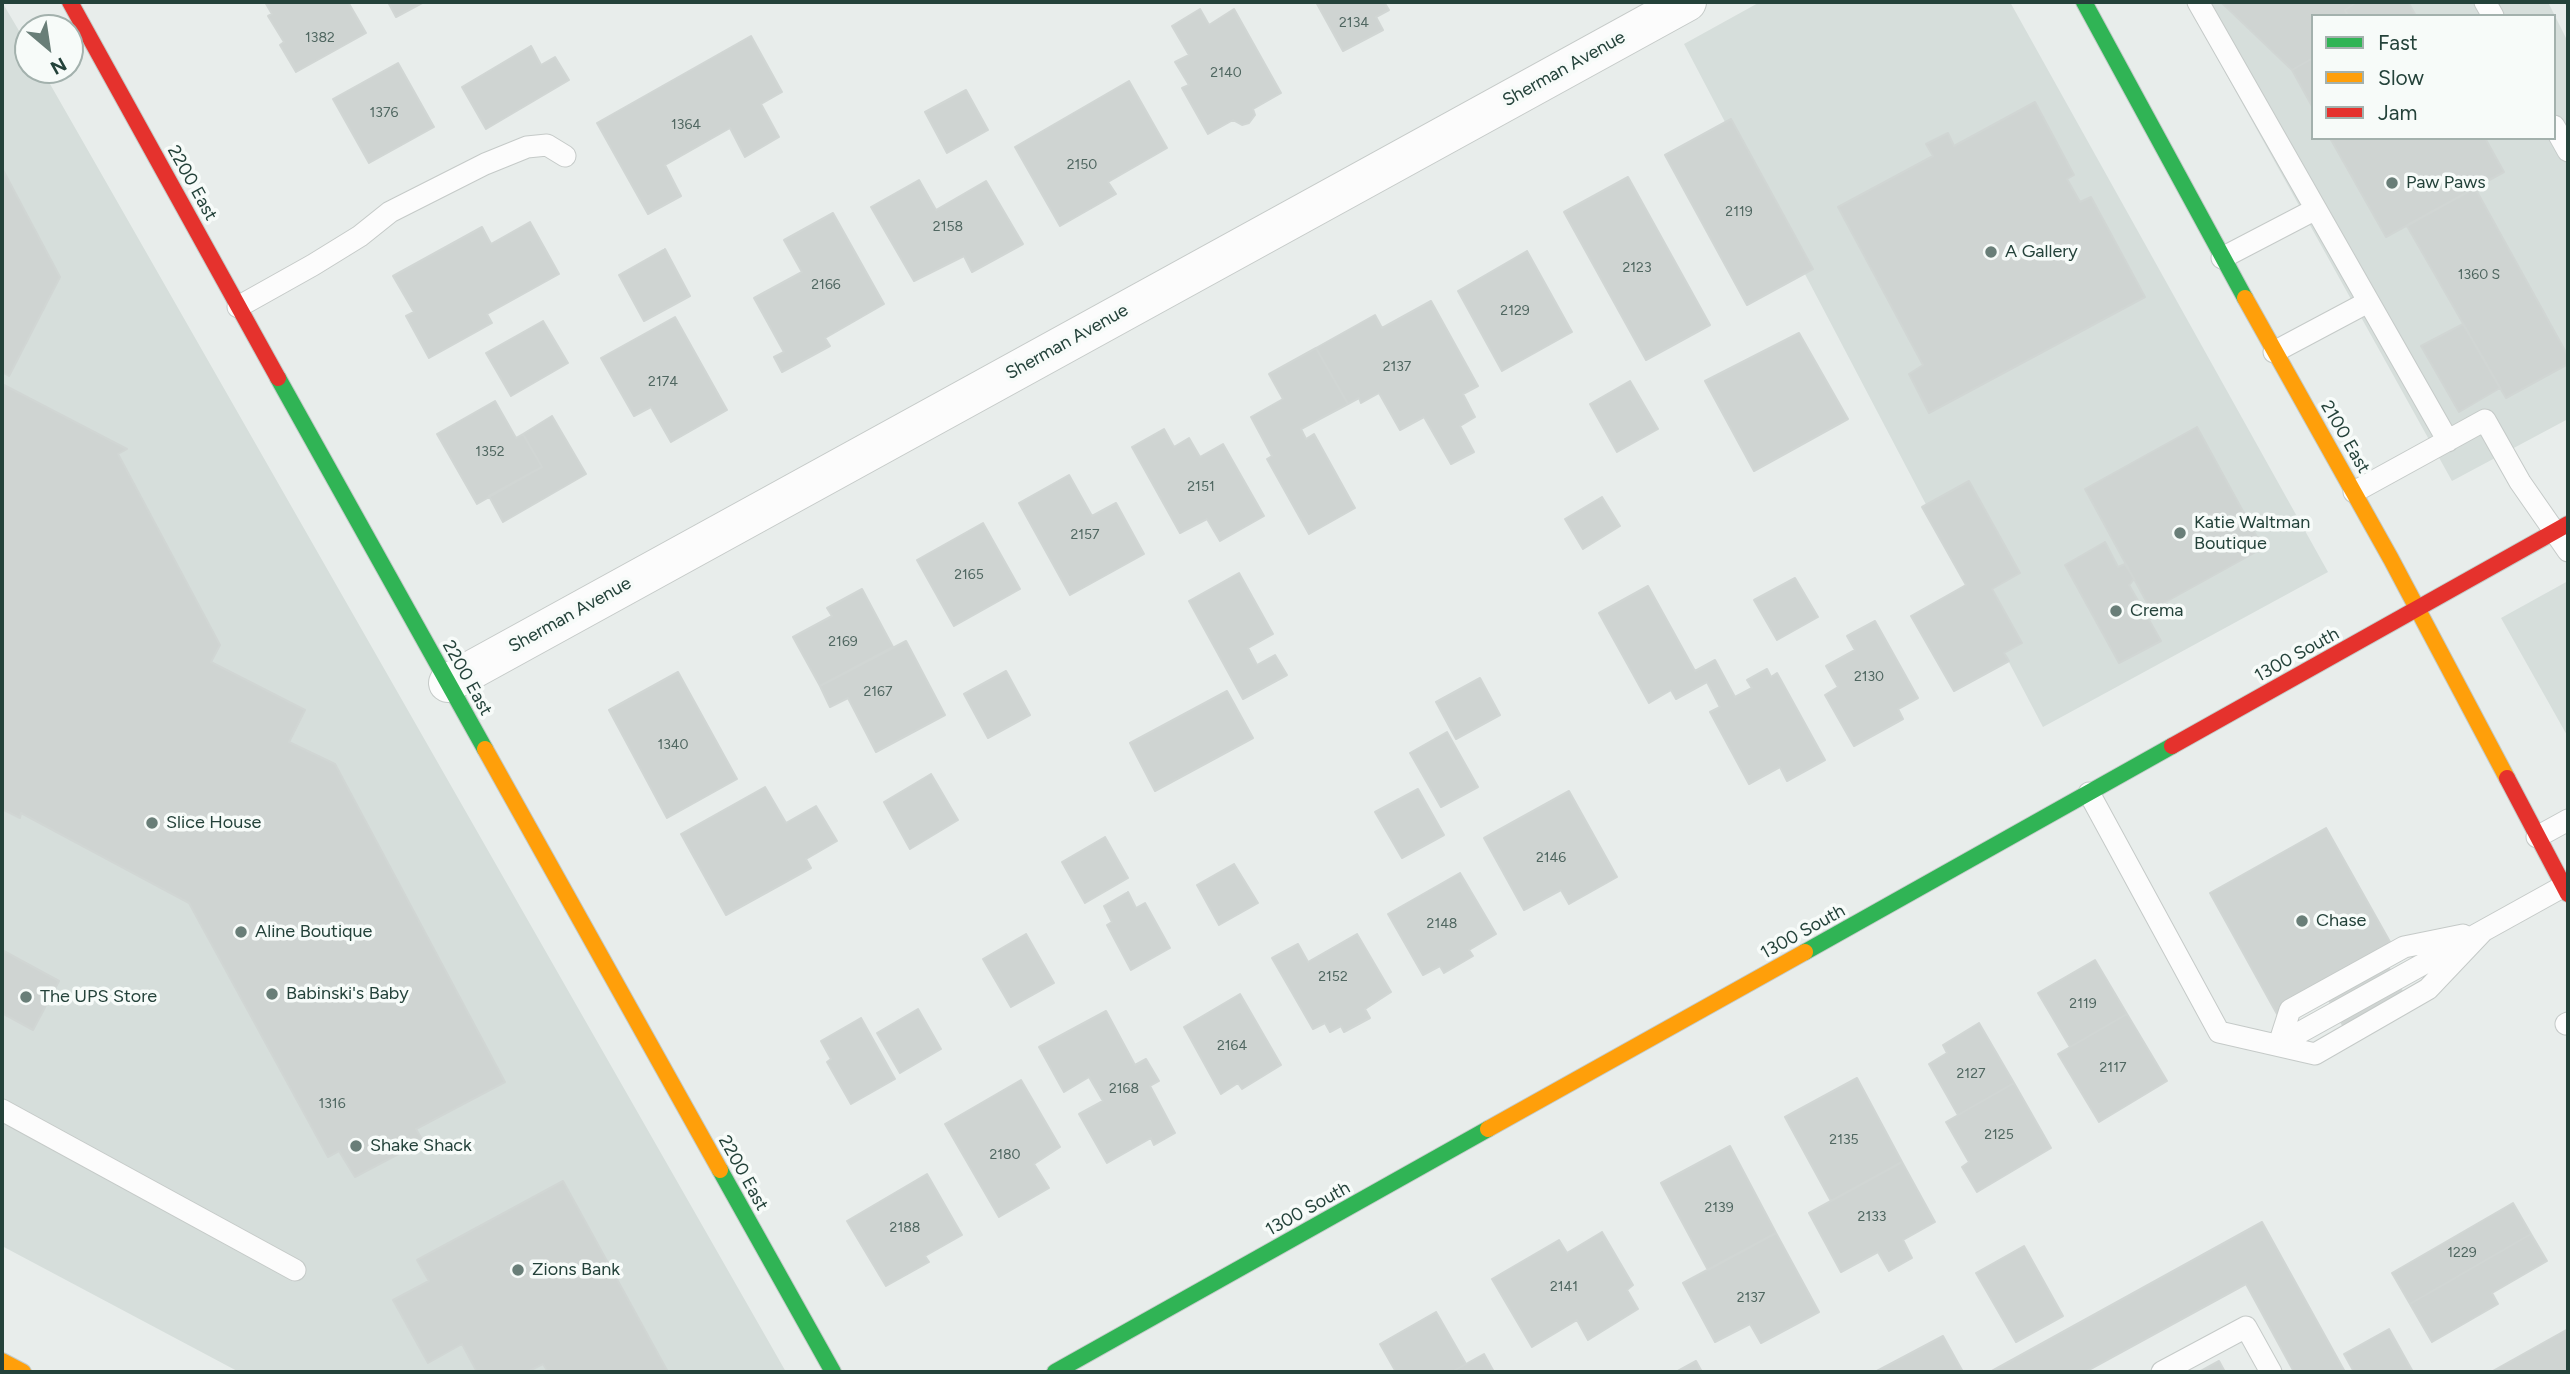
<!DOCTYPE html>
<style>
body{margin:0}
#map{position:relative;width:2570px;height:1374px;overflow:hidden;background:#e8edeb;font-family:Figtree,sans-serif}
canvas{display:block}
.frame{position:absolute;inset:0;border:4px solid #24423a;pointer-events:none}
.legend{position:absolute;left:2311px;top:14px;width:245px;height:126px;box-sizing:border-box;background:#f7fbf9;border:2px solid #a3b1ad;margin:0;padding:9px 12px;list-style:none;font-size:21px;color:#24423a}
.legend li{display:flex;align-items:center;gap:14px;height:35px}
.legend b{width:35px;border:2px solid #a3b1ad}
.north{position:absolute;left:14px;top:14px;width:70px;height:70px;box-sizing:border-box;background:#f7fbf9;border:2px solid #a3b1ad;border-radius:50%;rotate:151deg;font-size:19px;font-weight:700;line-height:28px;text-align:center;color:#24423a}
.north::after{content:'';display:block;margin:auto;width:24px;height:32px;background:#697e78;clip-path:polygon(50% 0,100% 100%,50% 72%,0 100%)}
</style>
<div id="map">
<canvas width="2570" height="1374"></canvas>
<div class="frame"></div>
<ul class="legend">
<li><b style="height:9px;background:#30b455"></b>Fast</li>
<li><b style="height:9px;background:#ff9f0a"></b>Slow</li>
<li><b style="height:9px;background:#e5322d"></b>Jam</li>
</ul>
<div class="north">N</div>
</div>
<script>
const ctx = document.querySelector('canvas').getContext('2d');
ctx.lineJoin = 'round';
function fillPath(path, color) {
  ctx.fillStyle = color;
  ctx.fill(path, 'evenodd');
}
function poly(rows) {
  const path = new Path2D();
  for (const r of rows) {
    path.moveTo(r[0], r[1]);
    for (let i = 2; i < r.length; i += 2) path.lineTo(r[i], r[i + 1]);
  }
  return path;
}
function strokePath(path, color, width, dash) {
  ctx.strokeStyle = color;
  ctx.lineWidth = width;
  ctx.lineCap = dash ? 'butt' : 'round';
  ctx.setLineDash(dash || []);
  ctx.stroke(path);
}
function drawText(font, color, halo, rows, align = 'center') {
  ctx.font = font + ' Figtree,sans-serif';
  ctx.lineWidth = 7;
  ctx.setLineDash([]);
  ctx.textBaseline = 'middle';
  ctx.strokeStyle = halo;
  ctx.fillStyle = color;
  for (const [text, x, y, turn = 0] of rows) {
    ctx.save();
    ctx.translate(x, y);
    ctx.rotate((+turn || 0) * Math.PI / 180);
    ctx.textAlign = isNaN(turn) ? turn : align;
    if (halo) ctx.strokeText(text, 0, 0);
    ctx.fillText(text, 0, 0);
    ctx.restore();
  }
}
const built = poly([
 [2,2,28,46,28,70,42,70,786,1372,239,1372,2,1246],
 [1760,2,2010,2,2328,572,2043,727,1684,44],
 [2186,2,2548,2,2568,42,2568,419,2452,481],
 [2313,16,2554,16,2554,138,2313,138],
 [2568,581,2568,737,2501,618]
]);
const building = poly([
 [265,2,348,2,366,33,296,72,280,45,284,42,268,16,272,14,265,2],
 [388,2,424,2,396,17,388,2],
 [1316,2,1384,2,1389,10,1376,17,1383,30,1343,51,1316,2],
 [2221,2,2357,2,2345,10,2348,16,2313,16,2313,58,2292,70,2221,2],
 [2357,2,2408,2,2416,16,2348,16,2345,10,2357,2],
 [1200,9,1209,25,1234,9,1281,93,1253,109,1255,115,1249,123,1242,125,1233,120,1208,134,1182,88,1189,85,1175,62,1189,55,1172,26,1200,9],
 [751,36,782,92,761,104,779,137,745,157,730,128,665,165,681,196,648,214,597,123,751,36],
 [531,46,541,65,555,57,569,80,486,129,462,87,531,46],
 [2313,58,2313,108,2292,70,2313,58],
 [398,63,434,127,369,163,333,99,398,63],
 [1129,81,1167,148,1108,182,1116,194,1060,226,1015,147,1129,81],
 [966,90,988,130,947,153,925,112,966,90],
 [2035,102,2074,175,2067,179,2080,202,2091,197,2145,297,1929,413,1909,374,1923,365,1838,207,1933,156,1926,144,1948,133,1954,146,2035,102],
 [1731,119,1813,269,1747,305,1665,155,1731,119],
 [2330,138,2485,138,2504,172,2386,237,2330,138],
 [2,168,60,277,9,376,2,372,2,168],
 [1628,177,1710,325,1646,360,1564,212,1628,177],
 [919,180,936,210,986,181,1023,244,972,272,964,256,914,281,871,207,919,180],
 [2475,188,2568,356,2568,364,2506,398,2407,226,2475,188],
 [833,213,884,304,825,338,830,346,782,372,774,357,784,352,754,298,802,272,784,240,833,213],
 [530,222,559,274,487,314,492,323,429,358,406,316,414,312,393,276,482,227,491,244,530,222],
 [665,249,690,296,644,321,619,275,665,249],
 [1527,251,1572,332,1502,371,1458,291,1527,251],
 [1431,301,1478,386,1463,394,1475,417,1460,426,1474,452,1451,464,1424,417,1400,430,1379,393,1361,403,1359,398,1348,404,1316,348,1375,315,1382,328,1431,301],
 [675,317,727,410,671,442,651,407,634,416,601,358,675,317],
 [543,321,568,363,511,396,486,353,543,321],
 [2463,324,2500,388,2459,412,2421,346,2463,324],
 [1799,333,1848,419,1754,471,1705,381,1799,333],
 [1316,348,1348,404,1301,429,1306,439,1314,434,1355,508,1309,534,1267,459,1272,456,1251,417,1283,399,1269,374,1316,348],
 [1630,381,1658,429,1617,452,1590,404,1630,381],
 [2,384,127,449,118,454,220,645,211,662,305,710,289,742,335,764,505,1082,416,1129,423,1141,355,1177,339,1151,328,1157,189,903,21,813,20,818,2,809,2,384],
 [495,401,516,438,523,434,542,467,477,504,437,434,495,401],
 [552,416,586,474,503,522,489,496,542,467,523,434,552,416],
 [2197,427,2263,548,2151,610,2085,489,2197,427],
 [1164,429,1174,447,1189,438,1200,457,1223,444,1264,516,1220,541,1207,519,1180,533,1132,447,1164,429],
 [1069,475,1092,516,1116,503,1144,554,1070,595,1019,503,1069,475],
 [1969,481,2020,573,1992,589,2022,643,2004,653,2009,661,1954,691,1911,616,1966,585,1922,507,1969,481],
 [1602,497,1620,526,1583,549,1565,519,1602,497],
 [983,523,1020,589,954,626,917,560,983,523],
 [2105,542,2118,567,2125,564,2134,579,2129,585,2161,641,2119,663,2065,565,2105,542],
 [1239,573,1273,634,1248,648,1257,665,1275,655,1287,675,1243,699,1189,601,1239,573],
 [1795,578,1818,617,1777,640,1754,600,1795,578],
 [1648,586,1695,671,1715,660,1735,697,1752,688,1747,680,1767,669,1771,677,1777,673,1825,760,1787,781,1780,767,1749,784,1710,712,1720,707,1707,682,1676,699,1671,690,1649,703,1599,613,1648,586],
 [862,589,893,647,820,686,793,637,832,616,827,608,862,589],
 [1875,621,1918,698,1898,709,1903,719,1854,746,1825,695,1838,687,1826,666,1855,650,1847,636,1875,621],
 [906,641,945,715,876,752,848,698,830,707,820,686,906,641],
 [1006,671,1030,715,988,738,964,694,1006,671],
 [678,672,737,779,667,818,609,710,678,672],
 [1480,678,1500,715,1456,739,1436,702,1480,678],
 [1227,691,1253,738,1155,791,1130,743,1227,691],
 [1447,732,1478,787,1441,807,1410,753,1447,732],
 [931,774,958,820,910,849,884,802,931,774],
 [765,787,786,823,816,806,837,841,806,859,811,868,726,915,681,834,765,787],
 [1418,789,1444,835,1402,858,1375,812,1418,789],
 [1569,791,1617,877,1569,904,1561,890,1524,910,1484,838,1569,791],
 [2326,828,2394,949,2277,1014,2210,893,2326,828],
 [1105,837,1128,878,1085,903,1062,862,1105,837],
 [1234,864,1258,903,1219,925,1197,885,1234,864],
 [1460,873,1496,934,1469,950,1473,956,1444,973,1440,966,1423,975,1388,914,1460,873],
 [1128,892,1136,908,1145,903,1170,948,1131,970,1107,925,1112,922,1104,906,1128,892],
 [1026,934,1054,983,1011,1007,983,959,1026,934],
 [1357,934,1391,992,1365,1009,1370,1018,1344,1032,1341,1026,1330,1032,1325,1023,1313,1029,1272,958,1298,944,1308,962,1357,934],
 [2,950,59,981,33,1030,2,1013,2,950],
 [2382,956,2404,995,2345,1029,2323,989,2382,956],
 [2095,960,2127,1014,2070,1047,2038,993,2095,960],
 [1240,994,1281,1065,1242,1089,1238,1083,1221,1094,1184,1027,1240,994],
 [918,1009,941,1049,900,1073,877,1033,918,1009],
 [1106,1011,1135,1065,1146,1059,1159,1081,1150,1086,1175,1133,1154,1145,1151,1138,1107,1163,1079,1114,1103,1101,1089,1077,1064,1092,1039,1047,1106,1011],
 [2127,1014,2167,1081,2099,1122,2058,1054,2127,1014],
 [861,1018,895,1079,851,1104,827,1062,831,1059,821,1041,861,1018],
 [1979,1023,2014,1083,1958,1115,1929,1064,1947,1053,1943,1045,1979,1023],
 [1857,1078,1902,1162,1831,1201,1785,1117,1857,1078],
 [1021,1080,1060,1147,1034,1164,1049,1188,999,1217,945,1124,1021,1080],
 [2014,1083,2051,1148,1977,1192,1962,1167,1969,1162,1946,1122,2014,1083],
 [1730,1146,1776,1233,1708,1270,1661,1183,1730,1146],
 [1902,1162,1935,1222,1903,1240,1912,1258,1889,1271,1878,1252,1841,1272,1809,1213,1902,1162],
 [927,1174,962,1235,925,1256,929,1262,886,1286,847,1221,927,1174],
 [563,1181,668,1372,548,1372,543,1364,527,1372,477,1372,462,1344,428,1363,393,1300,429,1281,417,1260,563,1181],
 [2513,1203,2531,1234,2410,1304,2392,1273,2513,1203],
 [2262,1222,2345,1372,2294,1372,2246,1284,2085,1372,1990,1372,2262,1222],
 [1602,1232,1633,1285,1627,1290,1638,1309,1588,1340,1577,1320,1532,1347,1492,1279,1559,1240,1567,1253,1602,1232],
 [1776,1233,1819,1312,1761,1343,1750,1324,1715,1342,1683,1283,1776,1233],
 [2531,1234,2547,1261,2492,1293,2498,1304,2432,1342,2410,1304,2531,1234],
 [2024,1246,2063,1316,2016,1342,1976,1273,2024,1246],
 [1436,1312,1466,1364,1452,1372,1396,1372,1380,1344,1436,1312],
 [2389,1329,2413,1372,2354,1372,2344,1354,2389,1329],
 [2568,1329,2568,1372,2491,1372,2568,1329],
 [1943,1336,1963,1372,1875,1372,1943,1336],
 [1484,1354,1494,1372,1452,1372,1466,1364,1484,1354],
 [1696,1361,1702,1372,1676,1372,1696,1361],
 [2219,1361,2225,1372,2199,1372,2219,1361]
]);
const lane = poly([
 [2198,2,2448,441],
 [2485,2,2493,16],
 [2554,126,2568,151],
 [2222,258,2316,209],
 [238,307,313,265,360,236,390,212,485,164,527,147,547,145,565,156],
 [2274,352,2368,302],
 [2354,492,2485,420,2520,482,2568,551],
 [2089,793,2219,1032,2315,1054,2428,989,2483,931],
 [2537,837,2568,820],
 [2566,1024,2568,1023],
 [2279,1044,2564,886],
 [2279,1044,2290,1010,2404,947,2463,935],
 [2,1110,295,1270],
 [2162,1372,2246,1327,2271,1372]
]);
const street = poly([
 [448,683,1687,2]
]);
const fast = poly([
 [2084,2,2245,298],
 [278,378,485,749],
 [1805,952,2172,746],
 [720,1170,833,1372],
 [1055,1372,1488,1129]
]);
const slow = poly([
 [2245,298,2391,559,2507,778],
 [485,749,720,1170],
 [1488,1129,1805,952],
 [2,1361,23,1372]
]);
const jam = poly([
 [70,2,278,378],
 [2172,746,2568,524],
 [2507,778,2568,894]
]);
const markers = [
 [2392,183,7,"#697e78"],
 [1991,252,7,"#697e78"],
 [2180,533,7,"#697e78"],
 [2116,611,7,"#697e78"],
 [152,823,7,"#697e78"],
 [2302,921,7,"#697e78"],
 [241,932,7,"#697e78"],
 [272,994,7,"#697e78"],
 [26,997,7,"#697e78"],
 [356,1146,7,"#697e78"],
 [518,1270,7,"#697e78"]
];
const numberNames = [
 ["2134",1354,23],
 ["1382",320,38],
 ["2140",1226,73],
 ["1376",384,113],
 ["1364",686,125],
 ["2150",1082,165],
 ["2119",1739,212],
 ["2158",948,227],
 ["2123",1637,268],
 ["1360 S",2479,275],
 ["2166",826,285],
 ["2129",1515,311],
 ["2137",1397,367],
 ["2174",663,382],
 ["1352",490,452],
 ["2151",1201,487],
 ["2157",1085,535],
 ["2165",969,575],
 ["2169",843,642],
 ["2130",1869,677],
 ["2167",878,692],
 ["1340",673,745],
 ["2146",1551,858],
 ["2148",1442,924],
 ["2152",1333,977],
 ["2119",2083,1004],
 ["2164",1232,1046],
 ["2117",2113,1068],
 ["2127",1971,1074],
 ["2168",1124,1089],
 ["1316",332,1104],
 ["2125",1999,1135],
 ["2135",1844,1140],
 ["2180",1005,1155],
 ["2139",1719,1208],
 ["2133",1872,1217],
 ["2188",905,1228],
 ["1229",2462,1253],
 ["2141",1564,1287],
 ["2137",1751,1298]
];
const streetNames = [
 ["Sherman Avenue",1564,69,-29],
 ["2200 East",192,183,61],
 ["Sherman Avenue",1067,342,-29],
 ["2100 East",2345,437,60],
 ["Sherman Avenue",570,615,-29],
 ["1300 South",2297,655,-29],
 ["2200 East",467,678,61],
 ["1300 South",1803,932,-29],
 ["2200 East",743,1173,61],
 ["1300 South",1308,1209,-29]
];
const poiNames = [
 ["Paw Paws",2406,183],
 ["A Gallery",2005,252],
 ["Katie Waltman",2194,523],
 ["Boutique",2194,544],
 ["Crema",2130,611],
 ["Slice House",166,823],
 ["Chase",2316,921],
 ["Aline Boutique",255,932],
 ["Babinski's Baby",286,994],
 ["The UPS Store",40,997],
 ["Shake Shack",370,1146],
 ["Zions Bank",532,1270]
];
fillPath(built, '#d6dedb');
fillPath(building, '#cfd4d2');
strokePath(building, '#d1d6d4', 2);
strokePath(lane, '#c5cac8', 23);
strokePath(street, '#c5cac8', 40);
strokePath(fast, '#c3cbc8', 18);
strokePath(slow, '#c3cbc8', 18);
strokePath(jam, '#c3cbc8', 18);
strokePath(lane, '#fcfcfc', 21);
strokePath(street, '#fcfcfc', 38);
strokePath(fast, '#30b455', 16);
strokePath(slow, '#ff9f0a', 16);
strokePath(jam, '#e5322d', 16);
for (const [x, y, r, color] of markers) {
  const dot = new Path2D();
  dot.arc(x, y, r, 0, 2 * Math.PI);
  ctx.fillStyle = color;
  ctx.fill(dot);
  strokePath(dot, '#f7fbf9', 2.5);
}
drawText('14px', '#506761', null, numberNames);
drawText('18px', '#24423a', '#f7fbf9', streetNames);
drawText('18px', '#24423a', '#f7fbf9', poiNames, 'left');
</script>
